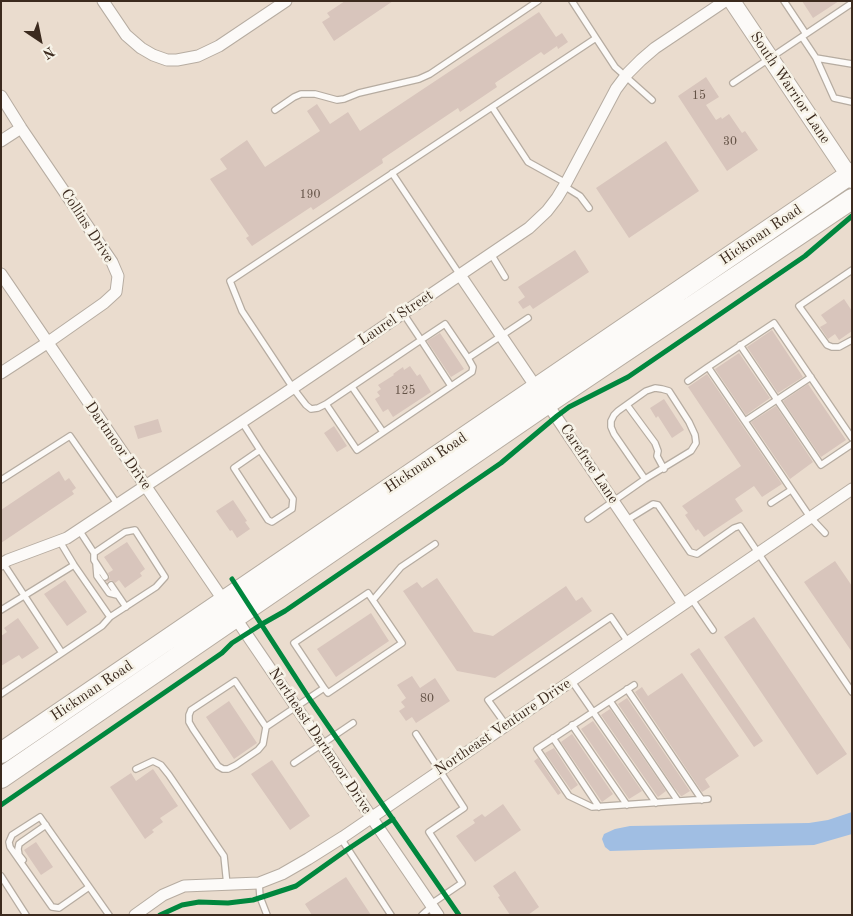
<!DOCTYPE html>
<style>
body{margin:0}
#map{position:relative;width:853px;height:916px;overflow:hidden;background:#eadcce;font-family:"Old Standard TT",serif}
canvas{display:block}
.frame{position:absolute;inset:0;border:2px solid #3b2a1e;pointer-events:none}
.north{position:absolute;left:15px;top:15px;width:50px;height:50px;-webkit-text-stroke:4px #f7f3e8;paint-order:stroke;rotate:146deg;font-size:14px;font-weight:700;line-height:20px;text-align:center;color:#3b2a1e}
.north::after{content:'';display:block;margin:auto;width:18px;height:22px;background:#3b2a1e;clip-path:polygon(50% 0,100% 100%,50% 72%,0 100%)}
</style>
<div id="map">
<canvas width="853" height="916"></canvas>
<div class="frame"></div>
<div class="north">N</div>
</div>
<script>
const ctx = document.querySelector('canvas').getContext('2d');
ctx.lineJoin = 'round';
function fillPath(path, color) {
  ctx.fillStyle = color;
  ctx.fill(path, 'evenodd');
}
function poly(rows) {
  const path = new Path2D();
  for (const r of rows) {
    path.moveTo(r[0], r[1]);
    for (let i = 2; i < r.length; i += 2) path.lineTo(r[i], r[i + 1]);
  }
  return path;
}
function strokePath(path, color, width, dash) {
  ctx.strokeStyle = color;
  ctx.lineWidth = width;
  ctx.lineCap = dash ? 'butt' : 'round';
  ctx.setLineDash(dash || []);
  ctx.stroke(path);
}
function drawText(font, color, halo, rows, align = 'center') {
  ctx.font = font + ' "Old Standard TT",serif';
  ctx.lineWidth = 5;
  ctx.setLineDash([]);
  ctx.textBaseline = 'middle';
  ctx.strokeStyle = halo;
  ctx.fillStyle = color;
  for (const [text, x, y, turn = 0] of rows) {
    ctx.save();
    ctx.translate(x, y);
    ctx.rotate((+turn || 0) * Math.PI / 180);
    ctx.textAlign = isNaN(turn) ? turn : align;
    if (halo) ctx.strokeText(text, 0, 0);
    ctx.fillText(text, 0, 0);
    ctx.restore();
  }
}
const water = poly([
 [852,812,852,834,814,845,610,851,605,847,602,839,604,834,615,829,630,826,809,823,828,820]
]);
const building = poly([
 [345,1,393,1,334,41,322,22,330,17,327,13],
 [802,1,839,1,813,18],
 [539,12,556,37,562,33,568,42,558,49,557,46,544,55,541,52,495,83,497,87,460,112,458,108,382,159,383,163,313,210,311,207,252,246,246,238,249,236,210,179,227,169,220,159,247,140,265,167,320,131,307,111,317,104,330,124,348,112,360,131],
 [706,77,719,97,706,105,716,120,721,117,722,119,729,114,742,133,745,131,758,150,727,171,678,96],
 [666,141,699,191,629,238,596,188],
 [575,250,589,272,533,309,530,305,523,309,518,302,525,297,518,287],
 [844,299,852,311,852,331,839,340,835,334,828,339,820,327,827,323,821,315],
 [772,330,803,377,778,393,747,347],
 [440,333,464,369,451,377,427,341],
 [739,353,770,398,746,415,715,369],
 [410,366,417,376,420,374,431,392,393,417,388,409,383,412,375,399,380,396,377,392,381,389,378,385,394,375,393,374,403,367,404,370],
 [707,374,782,484,762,497,754,486,735,499,743,511,704,537,698,529,696,531,685,515,688,513,682,506,741,466,688,387],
 [808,384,846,440,821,457,783,401],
 [664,399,684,430,672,438,658,416,656,418,650,408],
 [776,406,813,462,790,479,751,422],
 [158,419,162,432,138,439,134,426],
 [334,426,347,446,337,452,324,433],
 [59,471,65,481,69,478,76,488,72,491,74,494,1,543,1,510],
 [233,500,247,521,245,522,250,529,237,538,232,530,230,531,216,511],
 [127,542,145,569,140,573,142,576,125,588,119,580,115,583,111,580,107,582,106,581,110,577,108,573,113,570,104,557],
 [835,561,852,586,852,652,804,582],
 [437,578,474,632,493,636,566,586,576,601,582,597,592,611,495,678,457,671,403,591,417,582,422,588],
 [65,580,87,612,67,626,44,594],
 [371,613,389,641,336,677,317,649],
 [754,617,847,754,817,775,724,637],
 [18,618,39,648,22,659,19,655,1,666,1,636,7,632,4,628],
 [699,648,763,741,754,747,690,654],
 [682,673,739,756,705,779,710,787,702,792,635,692,642,687,648,696],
 [412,676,420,688,435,678,450,701,416,723,412,717,406,721,399,711,405,707,401,702,406,698,397,685],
 [627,698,690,791,682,796,681,796,673,786,618,704],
 [229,701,257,743,234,759,206,717],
 [610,709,666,791,658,797,601,715],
 [593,721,642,791,629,799,581,729],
 [572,734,613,794,602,802,561,742],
 [554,748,578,785,571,790,545,753],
 [538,758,561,793,558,795,534,761],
 [272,760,310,816,290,830,251,774],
 [153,769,178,806,160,818,163,822,152,830,154,832,145,839,110,787,131,773,136,781],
 [503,804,521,830,475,862,456,836,475,823,473,820,482,814,485,817],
 [36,842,53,867,41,875,24,850],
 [515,871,539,907,528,915,510,915,498,897,500,896,493,886],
 [346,877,371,915,312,915,305,904]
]);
const lane = poly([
 [572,1,596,38],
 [784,1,806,34],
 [802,37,816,58,852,64],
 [816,58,834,98,852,102],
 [733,83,852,3],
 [492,107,528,162,566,183],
 [275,110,294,97,301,94,315,94,337,100,344,99,359,93,419,79,430,74,538,1],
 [392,173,460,275],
 [564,186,580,196,589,208],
 [491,254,505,277],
 [852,270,799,306,827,345,832,347,839,347,852,340],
 [403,313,421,340,445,324,468,358,528,318],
 [740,345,821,465,852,444],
 [688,381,708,367],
 [451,386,421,340,326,404,318,408,311,409,306,405,293,388,242,311,230,281,596,38,615,67,652,100],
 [352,387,383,432],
 [326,404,357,450,472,372,473,367,468,358],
 [627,405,655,443,658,451,657,456,664,469],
 [745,421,811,377],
 [242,422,260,450,234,468,268,520,272,522,292,509,293,499,260,450],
 [1,480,70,436,118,505],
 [771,503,791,490],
 [588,519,645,479,691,451,696,443,695,435,689,422,669,391,662,389,655,388,646,391,618,411,614,415,611,421,611,427,614,434,645,479],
 [627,520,653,504,658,505,690,552,697,554,734,528,740,526,852,692],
 [79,530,94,553,125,532,135,530,165,577,156,587,110,617],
 [825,533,810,517,708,367,774,323,852,438],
 [94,553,94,560,105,577],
 [3,563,62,653,102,626,110,617,74,565,59,540],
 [96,564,97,576,109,593,117,595],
 [111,585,126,607],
 [691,598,713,630],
 [373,600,401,567,435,544],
 [1,610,74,565],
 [571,680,656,803],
 [634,685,537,749,569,796,592,807,708,799],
 [627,689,702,800],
 [1,694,62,653],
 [610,701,678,801],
 [506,725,488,700,611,617,628,642],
 [572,725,627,805],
 [266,727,263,744,258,750,236,765,228,769,223,769,218,766,193,729,189,722,189,715,191,710,235,681,266,727,324,688,294,643,368,593,402,643,328,693,324,688],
 [416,734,464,808,429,832,462,883,431,904],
 [553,738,599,807],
 [294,763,353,723],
 [136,769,153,761,161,765,169,775,224,856,227,885],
 [343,837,344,843,391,915],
 [23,860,19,855,18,849,19,844,23,841,46,825],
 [1,876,26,915],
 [259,883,260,897,267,915],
 [89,887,59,908,52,907,10,847,9,842,12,835,40,817,109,915],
 [422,915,432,906]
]);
const street = poly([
 [103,1,126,35,141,48,153,55,167,60,177,60,198,56,219,46,286,1],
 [1,96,21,128,112,262,118,276,116,292,104,303,47,343,1,373],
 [1,141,21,128],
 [1,274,438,915],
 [460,275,683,604],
 [1,564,8,560,67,538,281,396,529,228,547,211,557,198,566,183,616,89,628,73,641,60,655,48,725,1],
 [135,915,163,895,184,886,259,883,282,874,308,859,343,837,852,489]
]);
const secondary = poly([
 [732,1,852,180]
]);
const highway = poly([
 [1,753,852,173],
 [1,778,548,403,852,199]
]);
const cycleway = poly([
 [232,579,309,698,459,915],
 [1,805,222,653,232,643,262,624,285,611,501,463,557,416,569,407,628,377,805,256,852,216],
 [160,915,182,905,199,902,228,903,253,900,296,886,348,849,393,819]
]);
const numberNames = [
 ["15",699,96],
 ["30",730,142],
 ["190",310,195],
 ["125",405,391],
 ["80",427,699]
];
const streetNames = [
 ["South Warrior Lane",790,88,56],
 ["Collins Drive",87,226,57],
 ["Hickman Road",761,235,-34],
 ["Laurel Street",396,318,-34],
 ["Dartmoor Drive",118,446,55],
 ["Hickman Road",426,463,-34],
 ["Carefree Lane",589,464,56],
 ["Hickman Road",92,691,-34],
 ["Northeast Venture Drive",503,727,-34],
 ["Northeast Dartmoor Drive",320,741,56]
];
fillPath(water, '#a0bee3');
fillPath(building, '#d8c5bc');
strokePath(lane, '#b6aca1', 8);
strokePath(street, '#b6aca1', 13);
strokePath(secondary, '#b6aca1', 18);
strokePath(highway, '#b6aca1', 22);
strokePath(lane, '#fcfaf8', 5.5);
strokePath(street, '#fcfaf8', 11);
strokePath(secondary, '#fcfaf8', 16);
strokePath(highway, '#fcfaf8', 20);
strokePath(cycleway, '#00873e', 5);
drawText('12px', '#635246', null, numberNames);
drawText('15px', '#3b2a1e', '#f7f3e8', streetNames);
</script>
